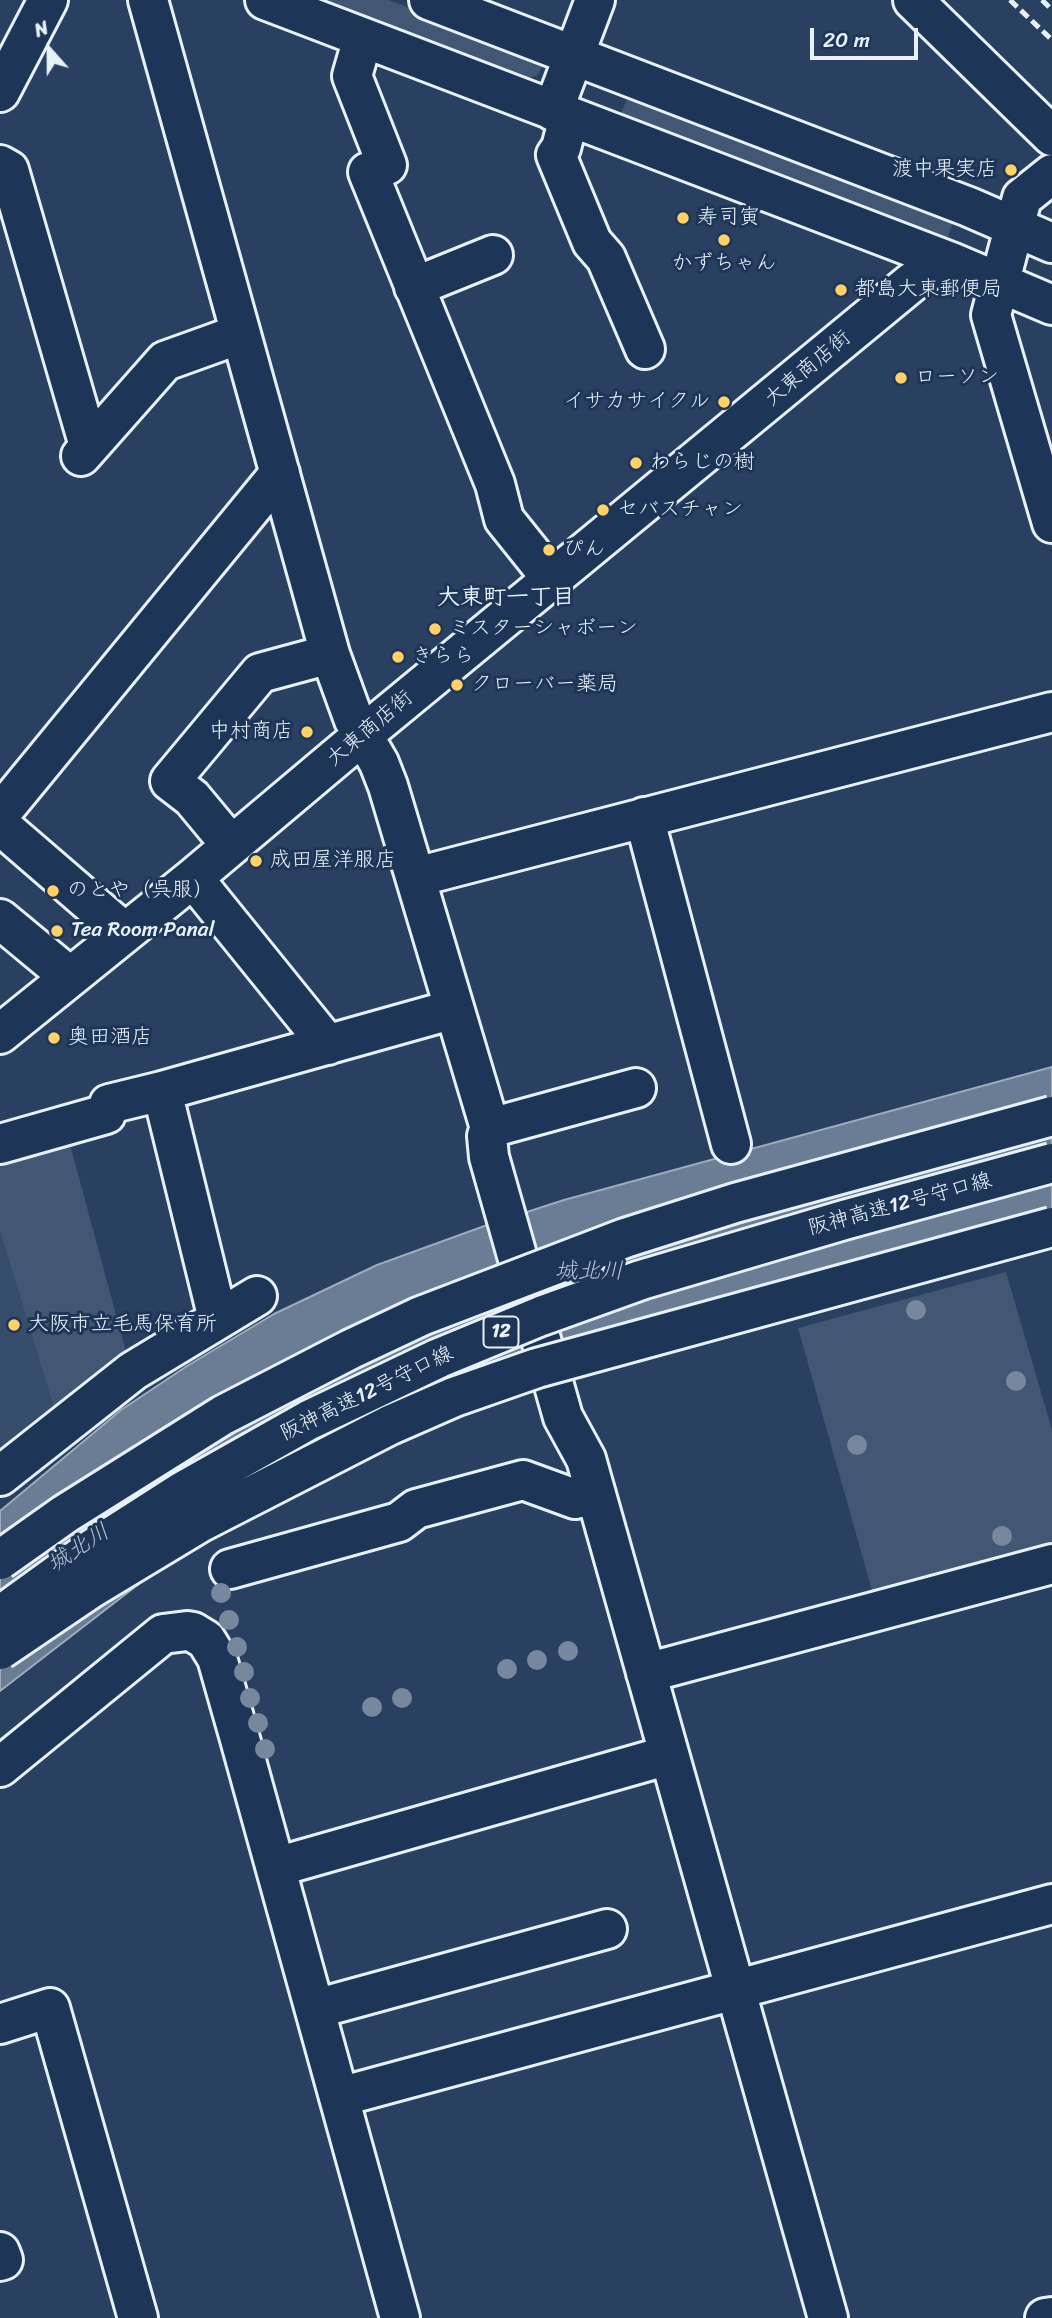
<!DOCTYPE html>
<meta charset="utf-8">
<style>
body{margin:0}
#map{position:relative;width:1052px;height:2318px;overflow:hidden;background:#294061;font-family:Sriracha,sans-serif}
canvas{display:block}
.north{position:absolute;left:14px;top:14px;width:70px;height:70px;-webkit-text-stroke:5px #1d3557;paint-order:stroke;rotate:339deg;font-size:19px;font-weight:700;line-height:28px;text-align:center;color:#e8f1f8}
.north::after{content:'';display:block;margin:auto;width:24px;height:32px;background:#e8f1f8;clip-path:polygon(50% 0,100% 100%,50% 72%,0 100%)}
.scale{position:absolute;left:810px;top:28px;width:108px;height:32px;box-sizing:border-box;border:4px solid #e8f1f8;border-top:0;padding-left:9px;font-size:21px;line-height:24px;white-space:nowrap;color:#e8f1f8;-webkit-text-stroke:5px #1d3557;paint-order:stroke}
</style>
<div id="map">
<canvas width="1052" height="2318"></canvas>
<div class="north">N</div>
<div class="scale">20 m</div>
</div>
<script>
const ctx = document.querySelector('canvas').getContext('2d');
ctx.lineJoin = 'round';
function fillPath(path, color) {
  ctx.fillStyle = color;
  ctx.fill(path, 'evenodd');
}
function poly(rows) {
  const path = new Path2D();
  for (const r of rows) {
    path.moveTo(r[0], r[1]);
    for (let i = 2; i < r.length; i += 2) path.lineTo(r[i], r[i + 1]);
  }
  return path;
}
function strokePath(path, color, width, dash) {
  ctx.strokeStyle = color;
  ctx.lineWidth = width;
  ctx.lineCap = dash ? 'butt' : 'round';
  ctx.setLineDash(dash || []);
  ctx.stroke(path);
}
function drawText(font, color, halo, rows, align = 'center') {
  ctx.font = font + ' Sriracha,"Klee One",sans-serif';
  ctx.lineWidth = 6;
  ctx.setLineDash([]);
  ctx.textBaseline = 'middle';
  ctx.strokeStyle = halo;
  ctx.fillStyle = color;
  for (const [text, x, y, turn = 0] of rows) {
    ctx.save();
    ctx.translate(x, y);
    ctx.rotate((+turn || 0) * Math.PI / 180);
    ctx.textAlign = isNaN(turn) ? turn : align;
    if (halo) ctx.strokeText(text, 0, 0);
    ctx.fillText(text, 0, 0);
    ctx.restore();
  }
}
const built = poly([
 [0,1231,57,1418,0,1463]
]);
const green = poly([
 [319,0,389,0,537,57,542,67,538,75,526,79],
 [629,94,954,218,947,241,620,116],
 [68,1137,129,1363,57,1418,0,1231,0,1156],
 [1006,1272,1052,1430,1052,1547,873,1594,798,1328]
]);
const water = poly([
 [1052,1067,1052,1224,319,1445,0,1691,0,1511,121,1410,187,1366,274,1314,377,1265,490,1224,564,1200,1052,1067]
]);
const minor = poly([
 [148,0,330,654,354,720,379,763,388,786,490,1128,487,1136,489,1157,563,1417,586,1459,828,2318],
 [265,0,951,262,1052,305],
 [429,0,969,207,1052,243],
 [913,0,1052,136],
 [363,38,352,76,387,165,368,172,495,484,504,519,552,579],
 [553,111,595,0],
 [569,117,561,148,556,155,592,242,606,258,645,349],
 [0,165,9,170,89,446],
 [1052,174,1022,198,991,315,1052,523],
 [414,287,493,255],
 [81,456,165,361,240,334],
 [0,814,280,473],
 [644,817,731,1144],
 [0,825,124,932],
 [231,845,192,798,170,781,260,673,330,654],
 [416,877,1052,712],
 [193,878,328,1045],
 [0,919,70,977],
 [0,1034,193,878,364,734,911,283,943,260],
 [162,1091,218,1319],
 [490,1128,636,1088],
 [0,1144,106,1114,109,1104,162,1091,454,1009],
 [0,1476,133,1371,257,1296],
 [230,1569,399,1522,416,1509,523,1480,575,1499,596,1494],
 [646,1673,1052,1564],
 [0,1767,163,1634,187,1631,193,1632,206,1640,217,1658,240,1739,400,2318],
 [276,1867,669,1755],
 [315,2009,607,1929],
 [0,2024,50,2008,138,2318],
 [339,2097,1052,1904],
 [0,2252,3,2260,0,2261],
 [1045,2318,1052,2317]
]);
const major = poly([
 [0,92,48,0]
]);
const rail = poly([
 [1010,0,1052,40],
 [1042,0,1052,10]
]);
const highwayBridge = poly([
 [0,1560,65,1514,223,1415,351,1349,421,1316,625,1238,735,1203,1052,1116],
 [0,1616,94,1548,183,1491,309,1420,439,1358,541,1316,641,1280,844,1220,1052,1163],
 [0,1650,90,1589,201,1522,390,1425,454,1397,537,1368,1052,1227]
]);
const trees = [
 [916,1310],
 [1016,1381],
 [857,1445],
 [1002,1536],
 [221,1593],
 [229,1620],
 [237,1647],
 [568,1651],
 [537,1660],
 [507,1669],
 [244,1672],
 [250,1698],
 [402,1698],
 [372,1707],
 [258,1723],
 [265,1749]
];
const markers = [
 [1011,170,7,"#ffd166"],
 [683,218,7,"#ffd166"],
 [724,240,7,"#ffd166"],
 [841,290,7,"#ffd166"],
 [901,378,7,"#ffd166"],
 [724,402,7,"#ffd166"],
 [636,463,7,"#ffd166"],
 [603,510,7,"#ffd166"],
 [549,550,7,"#ffd166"],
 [435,629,7,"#ffd166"],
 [398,657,7,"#ffd166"],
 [457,685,7,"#ffd166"],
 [307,732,7,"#ffd166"],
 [256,861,7,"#ffd166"],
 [53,891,7,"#ffd166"],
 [57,931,7,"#ffd166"],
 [54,1038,7,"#ffd166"],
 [14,1325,7,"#ffd166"]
];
const shields = [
 [501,1332,35]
];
const shieldNames = [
 ["12",501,1332]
];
const poiNames = [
 ["渡中果実店",997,170,"right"],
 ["寿司寅",697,218],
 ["かずちゃん",724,264,"center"],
 ["都島大東郵便局",855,290],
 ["ローソン",915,378],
 ["イサカサイクル",710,402,"right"],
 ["わらじの樹",650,463],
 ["セバスチャン",617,510],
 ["ぴん",563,550],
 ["ミスターシャボーン",449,629],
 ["きらら",412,657],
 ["クローバー薬局",471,685],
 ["中村商店",293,732,"right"],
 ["成田屋洋服店",270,861],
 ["のとや（呉服）",67,891],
 ["Tea Room Panal",71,931],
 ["奥田酒店",68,1038],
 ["大阪市立毛馬保育所",28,1325]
];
const streetNames = [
 ["大東商店街",808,369,-40],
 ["大東商店街",370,729,-40],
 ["阪神高速12号守口線",900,1205,-15],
 ["阪神高速12号守口線",367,1394,-26]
];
const neighbourhoodNames = [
 ["大東町一丁目",506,598]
];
const waterNames = [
 ["城北川",589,1272],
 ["城北川",79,1549,-33]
];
fillPath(built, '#364d6b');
fillPath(green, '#415774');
fillPath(water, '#6b7c95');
strokePath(water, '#9dabbd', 2);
strokePath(minor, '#e8f1f8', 44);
strokePath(major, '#e8f1f8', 44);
strokePath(minor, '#1d3557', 38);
strokePath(major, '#1d3557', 38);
strokePath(rail, '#e8f1f8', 5, [10, 5]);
strokePath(highwayBridge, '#e8f1f8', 44, []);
strokePath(highwayBridge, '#1d3557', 38);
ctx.fillStyle = '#77889e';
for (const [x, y] of trees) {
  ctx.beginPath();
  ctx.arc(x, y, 10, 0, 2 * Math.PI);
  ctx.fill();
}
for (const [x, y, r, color] of markers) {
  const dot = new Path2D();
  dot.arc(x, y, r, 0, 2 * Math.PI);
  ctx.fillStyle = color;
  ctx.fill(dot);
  strokePath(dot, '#1d3557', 2.5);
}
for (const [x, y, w] of shields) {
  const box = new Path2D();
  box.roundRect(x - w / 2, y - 15.5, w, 31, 5);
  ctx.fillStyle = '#1d3557';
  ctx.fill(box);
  strokePath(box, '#e8f1f8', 2);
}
drawText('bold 19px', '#e8f1f8', null, shieldNames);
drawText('21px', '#e8f1f8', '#1d3557', poiNames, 'left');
drawText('21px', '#e8f1f8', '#1d3557', streetNames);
drawText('bold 23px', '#e8f1f8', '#1d3557', neighbourhoodNames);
drawText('italic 23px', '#b6c2d0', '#1d3557', waterNames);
</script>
